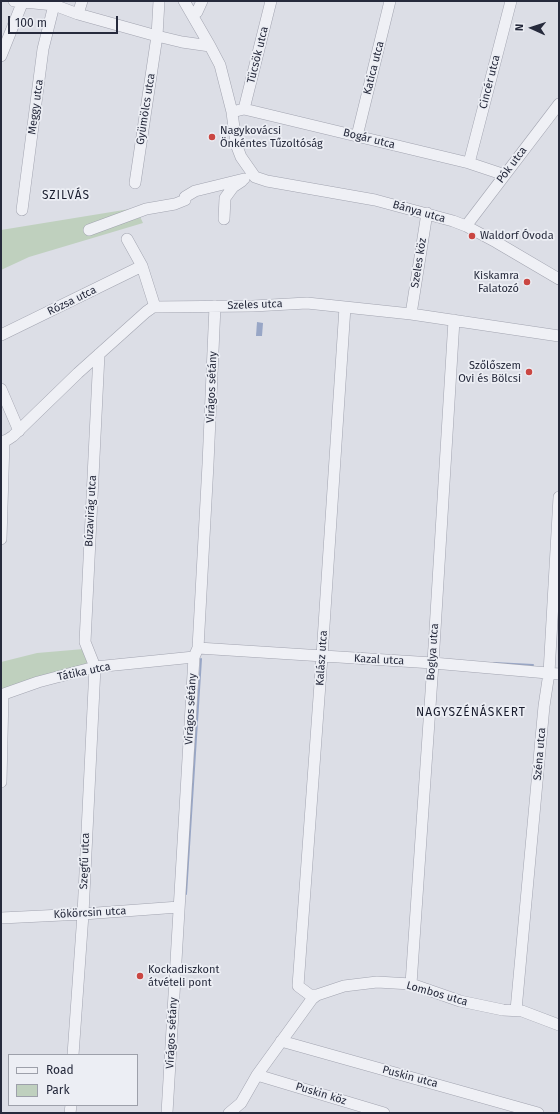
<!DOCTYPE html>
<meta charset="utf-8">
<style>
body{margin:0}
#map{position:relative;width:560px;height:1114px;overflow:hidden;background:#dcdee6;font-family:"Fira Sans",sans-serif}
canvas{display:block}
.frame{position:absolute;inset:0;border:2px solid #262a3c;pointer-events:none}
.legend{position:absolute;left:8px;top:1054px;width:130px;height:52px;box-sizing:border-box;background:#eceef4;border:1px solid #9da0aa;margin:0;padding:5px 7px;list-style:none;font-size:12px;color:#262a3c}
.legend li{display:flex;align-items:center;gap:8px;height:20px}
.legend b{width:20px;border:1px solid #9da0aa}
.north{position:absolute;left:512px;top:8px;width:40px;height:40px;-webkit-text-stroke:3px #eceef4;paint-order:stroke;rotate:273deg;font-size:11px;font-weight:700;line-height:16px;text-align:center;color:#262a3c}
.north::after{content:'';display:block;margin:auto;width:14px;height:18px;background:#262a3c;clip-path:polygon(50% 0,100% 100%,50% 72%,0 100%)}
.scale{position:absolute;left:8px;top:16px;width:110px;height:18px;box-sizing:border-box;border:2px solid #262a3c;border-top:0;padding-left:5px;font-size:12px;line-height:14px;white-space:nowrap;color:#262a3c;-webkit-text-stroke:3px #eceef4;paint-order:stroke}
</style>
<div id="map">
<canvas width="560" height="1114"></canvas>
<div class="frame"></div>
<ul class="legend">
<li><b style="height:5px;background:#eff0f5"></b>Road</li>
<li><b style="height:11px;background:#bfd0be"></b>Park</li>
</ul>
<div class="north">N</div>
<div class="scale">100 m</div>
</div>
<script>
const ctx = document.querySelector('canvas').getContext('2d');
ctx.lineJoin = 'round';
function fillPath(path, color) {
  ctx.fillStyle = color;
  ctx.fill(path, 'evenodd');
}
function poly(rows) {
  const path = new Path2D();
  for (const r of rows) {
    path.moveTo(r[0], r[1]);
    for (let i = 2; i < r.length; i += 2) path.lineTo(r[i], r[i + 1]);
  }
  return path;
}
function strokePath(path, color, width, dash) {
  ctx.strokeStyle = color;
  ctx.lineWidth = width;
  ctx.lineCap = dash ? 'butt' : 'round';
  ctx.setLineDash(dash || []);
  ctx.stroke(path);
}
function drawText(font, color, halo, rows, align = 'center') {
  ctx.font = font + ' "Fira Sans",sans-serif';
  ctx.lineWidth = 3.5;
  ctx.setLineDash([]);
  ctx.textBaseline = 'middle';
  ctx.strokeStyle = halo;
  ctx.fillStyle = color;
  for (const [text, x, y, turn = 0] of rows) {
    ctx.save();
    ctx.translate(x, y);
    ctx.rotate((+turn || 0) * Math.PI / 180);
    ctx.textAlign = isNaN(turn) ? turn : align;
    if (halo) ctx.strokeText(text, 0, 0);
    ctx.fillText(text, 0, 0);
    ctx.restore();
  }
}
const green = poly([
 [136,208,143,223,29,257,1,270,1,230],
 [84,649,89,665,1,693,1,662,37,653]
]);
const water = poly([
 [257,322,263,323,262,336,256,336]
]);
const stream = poly([
 [494,663,533,665],
 [186,894,201,659]
]);
const minor = poly([
 [14,1,54,5,78,14,157,36,182,42,210,46],
 [184,1,210,46,220,65,232,112,236,144,241,157,255,177,267,181,375,200,453,221,466,226,496,242,559,279],
 [78,14,82,1],
 [192,15,197,12,202,1],
 [1,56,23,1],
 [244,109,271,1],
 [232,112,244,109,469,163,505,175],
 [357,136,390,1],
 [469,163,511,1],
 [135,183,157,36,159,1],
 [22,210,43,49,54,5],
 [224,219,225,198,233,187,242,181],
 [466,226,559,104],
 [89,230,146,209,175,204,185,200,185,197,195,191,244,179],
 [127,239,142,266,155,307],
 [411,314,427,213],
 [1,335,142,266],
 [1,389,19,431],
 [1,442,7,440,13,436,78,373,146,312,153,307,253,306,307,303,411,314,559,336],
 [1,539,4,441],
 [198,648,433,663,559,674],
 [1,695,38,682,95,667,194,657],
 [1,782,3,694],
 [1,918,83,914,179,907],
 [411,984,433,663,454,320],
 [317,995,310,995,298,986,322,656,345,307],
 [516,1010,544,706,549,673,559,497],
 [281,1041,538,1113],
 [73,1055,83,914,95,667,85,642,99,354],
 [257,1075,384,1113],
 [70,1113,71,1105],
 [167,1113,194,657,198,648,208,464,215,306],
 [229,1113,241,1103,257,1075,312,999,317,995,344,986,377,982,411,984,460,1001,503,1010,522,1011,559,1025]
]);
const markers = [
 [212,137,4,"#ca4642"],
 [472,236,4,"#ca4642"],
 [527,282,4,"#ca4642"],
 [529,372,4,"#ca4642"],
 [140,976,4,"#ca4642"]
];
const streetNames = [
 ["Tücsök utca",258,55,-76],
 ["Katica utca",374,68,-76],
 ["Cincér utca",490,82,-76],
 ["Meggy utca",36,107,-82],
 ["Gyümölcs utca",146,109,-81],
 ["Bogár utca",369,139,14],
 ["Pók utca",512,165,-53],
 ["Bánya utca",419,212,16],
 ["Szeles köz",419,263,-81],
 ["Rózsa utca",72,301,-26],
 ["Szeles utca",255,305,-2],
 ["Virágos sétány",212,387,-88],
 ["Búzavirág utca",91,511,-87],
 ["Boglya utca",433,652,-86],
 ["Kalász utca",322,658,-86],
 ["Kazal utca",379,660,3],
 ["Tátika utca",84,672,-12],
 ["Virágos sétány",191,709,-87],
 ["Széna utca",540,754,-85],
 ["Szegfű utca",85,861,-88],
 ["Kökörcsin utca",90,913,-3],
 ["Lombos utca",437,994,16],
 ["Virágos sétány",172,1033,-87],
 ["Puskin utca",410,1077,15],
 ["Puskin köz",321,1094,17]
];
const poiNames = [
 ["Nagykovácsi",220,131],
 ["Önkéntes Tűzoltóság",220,144],
 ["Waldorf Óvoda",480,236],
 ["Kiskamra",519,276,"right"],
 ["Falatozó",519,289,"right"],
 ["Szőlőszem",521,366,"right"],
 ["Ovi és Bölcsi",521,379,"right"],
 ["Kockadiszkont",148,970],
 ["átvételi pont",148,983]
];
const neighbourhoodNames = [
 ["SZILVÁS",66,196],
 ["NAGYSZÉNÁSKERT",471,713]
];
fillPath(green, '#bfd0be');
fillPath(water, '#98a6c6');
strokePath(stream, '#98a6c6', 2);
strokePath(minor, '#a2a4b0', 12);
strokePath(minor, '#eff0f5', 11);
for (const [x, y, r, color] of markers) {
  const dot = new Path2D();
  dot.arc(x, y, r, 0, 2 * Math.PI);
  ctx.fillStyle = color;
  ctx.fill(dot);
  strokePath(dot, '#eceef4', 1.5);
}
drawText('11px', '#262a3c', '#eceef4', streetNames);
drawText('11px', '#262a3c', '#eceef4', poiNames, 'left');
ctx.letterSpacing = '1px';
drawText('12px', '#191c2d', '#eceef4', neighbourhoodNames);
ctx.letterSpacing = '0px';
</script>
